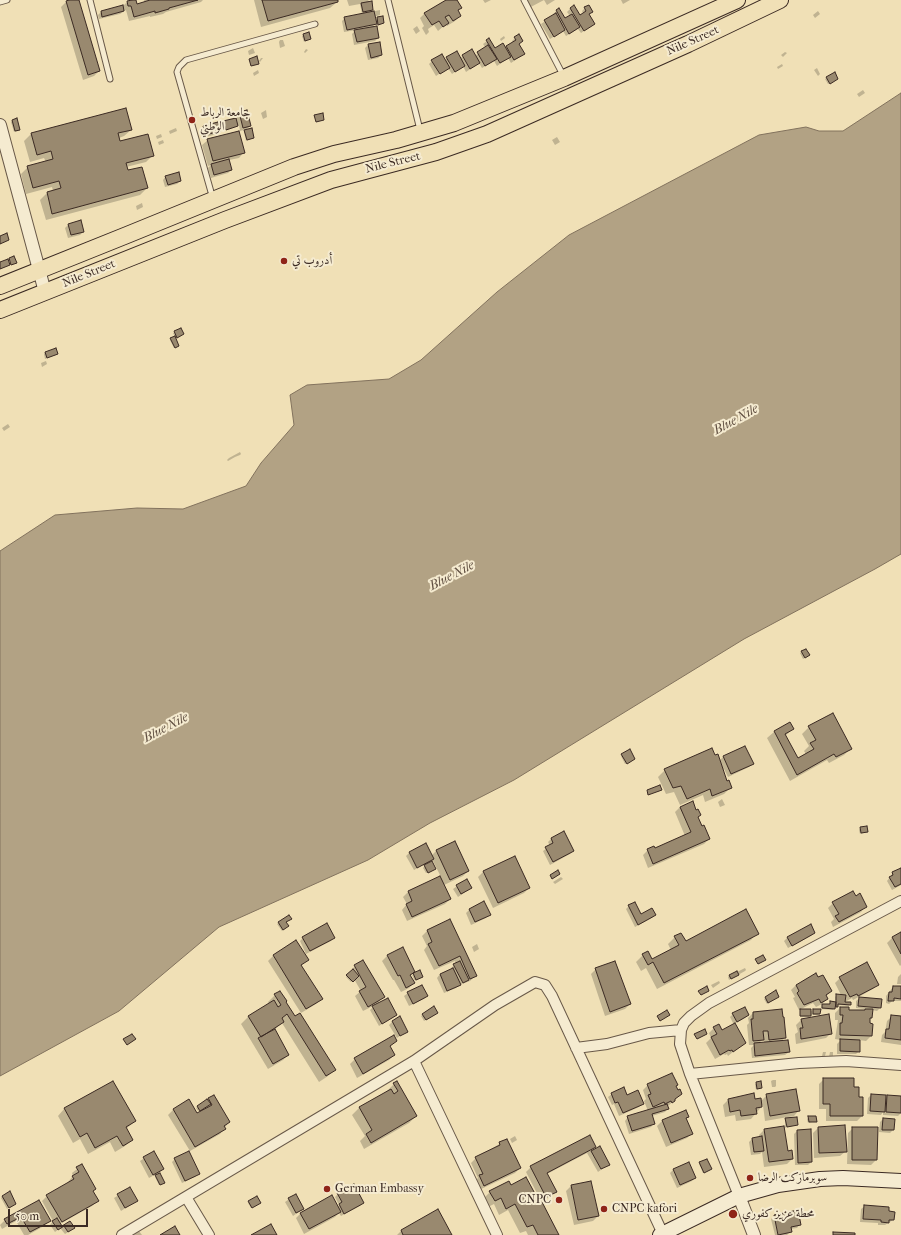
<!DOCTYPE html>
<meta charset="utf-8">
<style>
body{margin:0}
#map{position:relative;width:901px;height:1235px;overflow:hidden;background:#f0e0b6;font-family:"IM FELL French Canon",serif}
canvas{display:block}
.scale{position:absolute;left:8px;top:1209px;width:80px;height:18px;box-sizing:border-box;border:2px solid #3b2a23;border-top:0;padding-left:5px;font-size:12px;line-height:14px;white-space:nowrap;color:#3b2a23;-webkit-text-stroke:3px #f5ebd0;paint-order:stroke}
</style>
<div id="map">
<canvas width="901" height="1235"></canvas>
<div class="scale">50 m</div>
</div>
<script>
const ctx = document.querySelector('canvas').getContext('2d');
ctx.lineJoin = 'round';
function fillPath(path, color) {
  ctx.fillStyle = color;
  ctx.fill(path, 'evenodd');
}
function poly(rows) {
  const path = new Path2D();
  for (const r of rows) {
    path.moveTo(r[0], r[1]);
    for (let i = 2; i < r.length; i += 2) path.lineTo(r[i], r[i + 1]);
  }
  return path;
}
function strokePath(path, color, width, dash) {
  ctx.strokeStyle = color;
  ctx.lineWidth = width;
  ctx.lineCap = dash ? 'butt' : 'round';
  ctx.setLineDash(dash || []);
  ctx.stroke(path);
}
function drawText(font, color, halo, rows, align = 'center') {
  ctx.font = font + ' "IM FELL French Canon",Amiri,serif';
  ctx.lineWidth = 4;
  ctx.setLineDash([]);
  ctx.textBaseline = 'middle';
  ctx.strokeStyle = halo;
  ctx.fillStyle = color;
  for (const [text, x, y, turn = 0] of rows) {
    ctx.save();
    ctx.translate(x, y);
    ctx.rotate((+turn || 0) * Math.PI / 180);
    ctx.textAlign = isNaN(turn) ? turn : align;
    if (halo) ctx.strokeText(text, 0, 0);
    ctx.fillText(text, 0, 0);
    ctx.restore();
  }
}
const water = poly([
 [901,93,901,554,875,569,744,639,514,780,430,823,368,860,219,927,119,1011,0,1076,0,551,55,515,137,508,183,509,246,486,261,463,294,425,290,395,307,385,389,379,421,360,497,292,569,235,759,135,806,127,819,131,843,131,901,93]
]);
const shadow = poly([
 [73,0,78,0,99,71,94,76,83,80,61,7,66,2],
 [135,0,136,5,145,3,144,0,203,0,201,2,166,12,163,14,150,17,150,16,129,21,126,10,120,14,99,19,98,15,101,12,122,6,122,7,127,2],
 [254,0,337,0,337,2,330,8,261,27],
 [347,0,369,0,366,3,372,10,369,13,373,13,375,11,380,10,380,15,374,17,375,21,377,18,382,17,383,23,377,25,376,23,371,28,378,38,375,41,354,45,352,34,356,30,344,32,342,21,345,18,362,14,360,4,349,6],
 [448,0,456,0,457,11,460,16,455,21,447,26,446,24,438,31,434,25,428,29,429,32,426,35,422,28,424,26,420,18,425,13],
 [483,0,491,0,485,3],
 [522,0,555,0,547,5,544,0,527,9],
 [621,0,630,0,623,4],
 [571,8,579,16,583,13,582,11,585,8,592,11,588,15,594,24,581,33,578,29,566,36,563,31,550,39,541,24,554,15,553,14,559,9,564,19,570,16,567,12],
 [818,11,820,14,815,18,813,15],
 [417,26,420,31,416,34,413,29],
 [308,33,310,38,304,42,302,36],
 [518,35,518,45,524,54,511,63,508,58,497,66,494,61,482,68,479,63,466,72,463,66,452,74,448,68,436,76,429,64,432,61,445,60,447,58,460,58,472,51,475,56,486,48,483,44,487,41,495,49,505,49,513,43,512,41],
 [504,36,505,38,501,41,500,39],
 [280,40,283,40,285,46,280,48,279,42],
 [368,45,381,55,378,58,368,60,365,48],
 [253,48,255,53,249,55,248,51],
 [306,49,308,50,305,53,304,52],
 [785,52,787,53,783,57,781,55],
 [261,58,263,58,260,62,259,61],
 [782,64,783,66,778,69,777,67],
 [817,68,820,74,818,76,814,70],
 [258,70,259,73,254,76,253,73],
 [834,73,837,79,828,84,825,79],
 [863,90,865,93,859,97,857,94],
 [125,109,131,130,124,136,119,138,120,142,153,155,146,162,126,167,128,172,147,188,140,195,46,220,40,200,47,193,53,191,52,187,26,194,21,174,28,167,46,162,44,158,30,162,24,141,31,134],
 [266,110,267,117,263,119,261,113],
 [240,113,250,126,247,129,240,131,239,125,236,127,224,130,223,123,237,118,237,116],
 [12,121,19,129,18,131,14,132,11,122],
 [203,127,220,131,217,134,202,138,200,130],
 [176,128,177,131,170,134,169,131],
 [245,131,253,138,246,141,244,132],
 [161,134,162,137,157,139,156,136],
 [557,137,560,142,555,145,552,140],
 [163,140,164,143,159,145,158,142],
 [208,140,244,152,239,158,229,160,231,170,228,173,211,178,208,168,211,165,208,166,202,145],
 [166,176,180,181,177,184,165,187,163,180],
 [142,203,143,207,137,210,136,206],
 [68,225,83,232,80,235,68,238,65,228],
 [175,332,183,334,175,339,177,347,174,348,170,340,175,337,173,333],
 [55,349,57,354,56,355,45,359,44,354,45,352],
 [46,361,47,364,42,367,41,363],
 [8,424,10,427,4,431,2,428],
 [240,452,241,454,240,455,235,457,228,461,227,460,229,458],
 [805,650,807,657,803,659,800,653],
 [790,723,793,729,785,736,797,759,806,754,804,751,809,746,802,734,809,727,851,748,844,755,829,763,827,760,790,781,767,738,774,732],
 [622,755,633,760,625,764,621,756],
 [715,756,719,761,723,757,753,764,749,767,728,777,724,769,722,771,727,782,731,787,724,794,705,802,703,795,680,805,674,792,666,794,658,777,665,770],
 [722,799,725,805,720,807,718,802],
 [680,807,696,811,700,815,698,818,709,839,704,844,648,868,643,855,648,850,654,849,685,836,675,812],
 [860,828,867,832,860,834,859,830],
 [564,833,573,851,570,854,550,865,543,851,550,846,548,842,551,839],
 [455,842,468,871,463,876,444,885,450,899,445,904,407,921,402,910,407,904,403,897,408,892,441,877,432,859,426,865,433,870,426,873,423,868,427,863,414,870,406,856,409,853,425,845,431,856,436,851],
 [515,857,529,888,524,893,493,908,478,877,483,872],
 [901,869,901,885,892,890,887,881,893,873],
 [561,877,563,879,555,884,553,882],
 [466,880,471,888,458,897,453,889],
 [484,903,489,914,486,918,471,925,466,913,469,910],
 [833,903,866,906,861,912,833,927,831,922,834,919,828,908],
 [629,906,641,915,655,915,652,918,635,927,626,909],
 [289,916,285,922,286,928,282,931,277,924],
 [449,921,475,976,470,981,459,985,456,988,444,993,437,978,440,974,451,969,451,968,456,964,455,961,434,970,424,950,427,946,422,936,427,931],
 [757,933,751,940,657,989,646,968,641,971,636,962,643,955,652,960,671,950,668,944,675,937,685,943],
 [814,933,811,936,788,948,784,941,787,938],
 [901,933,901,965,900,966,887,943,892,938],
 [303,938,334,938,331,941,306,954,300,941],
 [296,942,307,960,301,966,321,999,316,1004,301,1013,268,961,273,956],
 [477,944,479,949,474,952,472,947],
 [403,948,414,972,410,976,414,983,409,988,401,992,394,980,393,980,382,961,387,956],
 [355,966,383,997,376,1005,396,1015,379,1026,370,1010,375,1005,363,1011,355,996,361,991,354,979,351,982,346,977],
 [745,968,746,970,745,971,729,980,728,977,729,976],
 [596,969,630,1004,625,1009,605,1016,591,974],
 [419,971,422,977,415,981,412,975],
 [901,974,901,984,897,984,898,977],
 [816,975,831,991,826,996,827,999,822,1004,816,1007,813,1003,799,1010,793,998,795,997,791,990,796,985],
 [840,978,878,984,873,989,853,1000,852,998,843,1003,850,1005,849,1006,837,1005,833,1010,821,1009,822,1005,829,1005,830,1002,835,1002,835,997,837,995,841,995,835,983],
 [719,981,720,983,713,988,711,985],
 [893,987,901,987,901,1001,892,1001,889,1004,886,1003,886,996],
 [775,992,778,997,767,1004,764,999],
 [408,993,427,996,424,999,409,1006,404,996],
 [275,995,285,1003,335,1069,328,1076,319,1082,282,1023,274,1030,288,1055,283,1060,268,1069,241,1024,248,1017,269,1004,268,1002],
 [860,998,880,1008,877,1011,872,1010,871,1018,869,1020,871,1036,866,1041,859,1040,859,1051,856,1054,837,1054,837,1044,841,1040,835,1039,838,1020,835,1020,835,1013,840,1008,848,1011,863,1011,865,1009,856,1008,856,1001],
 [434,1008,436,1014,424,1021,421,1016],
 [800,1010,810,1010,810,1012,813,1010,820,1014,818,1015,810,1015,809,1017,800,1017],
 [753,1013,785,1037,781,1042,789,1052,785,1055,752,1058,751,1048,754,1045,749,1045,747,1025,749,1023,748,1018],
 [764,1038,764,1043,758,1044],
 [733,1014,748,1015,745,1018,734,1024,744,1043,728,1056,727,1054,725,1055,724,1054,715,1059,706,1043,711,1038,709,1033,714,1028,722,1031,734,1025,730,1017],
 [892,1016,901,1017,901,1045,881,1042,882,1035,885,1032,887,1021],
 [801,1020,831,1033,826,1038,796,1044,795,1034,798,1032,796,1025],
 [392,1022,407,1031,397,1038,389,1025],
 [394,1037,396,1041,389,1047,394,1055,389,1060,357,1078,350,1064,355,1059],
 [823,1052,826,1052,825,1056,822,1056],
 [830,1052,833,1052,833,1056,829,1057],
 [824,1079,853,1088,862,1116,857,1121,826,1121,826,1109,819,1109,819,1084],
 [773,1080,776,1080,776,1086,775,1087,772,1087,771,1081],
 [760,1082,761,1088,756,1090,755,1084],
 [394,1084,416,1116,409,1123,364,1149,360,1141,365,1136,352,1115,359,1108,388,1092,387,1091],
 [648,1085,675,1086,681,1094,667,1107,668,1108,665,1112,652,1116,654,1123,651,1127,629,1134,625,1121,628,1117,648,1111,644,1101,646,1099,643,1090],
 [612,1094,626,1096,643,1104,639,1107,619,1116,614,1104,612,1105,608,1097],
 [753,1094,754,1100,760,1102,767,1095,799,1110,794,1116,765,1121,763,1105,751,1119,736,1121,735,1115,725,1117,723,1105,728,1100],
 [871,1095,885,1099,888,1096,901,1097,901,1113,898,1116,883,1115,883,1112,881,1115,867,1114,868,1098],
 [213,1096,229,1122,220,1134,190,1151,168,1115,173,1110,189,1101,197,1115,206,1109,205,1107,198,1111,196,1108],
 [64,1109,135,1121,126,1129,132,1140,125,1146,115,1152,110,1142,88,1154,80,1139,73,1143,58,1116],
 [685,1111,688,1117,686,1119,692,1133,687,1138,666,1147,657,1126,662,1121],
 [809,1117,816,1121,808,1123,807,1119],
 [786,1119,797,1125,784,1128,788,1152,792,1159,787,1164,764,1167,762,1152,760,1154,751,1155,749,1142,752,1139,759,1138,759,1135,764,1130,785,1127,785,1120],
 [883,1119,893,1130,890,1133,879,1132,880,1122],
 [844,1126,846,1151,840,1156,814,1158,813,1133,818,1128],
 [853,1128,876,1160,871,1165,847,1164,848,1133],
 [797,1131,811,1162,808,1165,795,1165,794,1134],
 [515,1136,517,1140,512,1143,510,1139],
 [506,1140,520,1168,515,1173,479,1190,475,1181,478,1178,471,1163,476,1158],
 [595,1147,591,1152,599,1147,609,1164,598,1172,587,1153,547,1174,555,1192,550,1197,541,1201,526,1172,531,1167],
 [154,1152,163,1169,159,1173,164,1182,159,1185,155,1177,158,1173,149,1178,140,1161],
 [175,1159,198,1174,195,1177,182,1183,172,1162],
 [688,1163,695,1178,692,1181,677,1188,670,1173,673,1170],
 [700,1163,709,1170,703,1173,699,1164],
 [82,1165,92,1192,97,1201,92,1206,60,1224,62,1227,69,1222,70,1231,65,1234,60,1228,55,1232,50,1225,53,1221,42,1201,47,1196,69,1184,68,1182,73,1176,72,1173],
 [511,1186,558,1235,528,1235,526,1231,520,1233,508,1210,499,1215,494,1204,488,1207,483,1199,490,1192],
 [571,1186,598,1216,593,1221,574,1225,566,1191],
 [130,1188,136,1201,121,1211,114,1198],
 [338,1194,363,1203,360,1206,341,1216,339,1213,335,1217,304,1234,296,1218,301,1213,338,1207,339,1205,335,1197],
 [295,1195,303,1209,293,1216,285,1202],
 [3,1196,14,1205,7,1209,1,1198],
 [39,1201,49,1221,44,1226,28,1235,24,1235,16,1221,2,1229,0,1225,5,1220],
 [249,1201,259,1204,251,1208,248,1203],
 [865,1206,888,1212,893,1220,885,1225,878,1225,878,1223,860,1222,861,1209],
 [775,1216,800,1224,797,1228,790,1229,790,1232,787,1235,775,1235,771,1219],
 [139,1231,142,1235,132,1235],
 [401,1231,451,1235,397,1235]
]);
const building = poly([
 [69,0,79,0,100,71,88,75,66,1,69,0],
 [132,0,136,0,137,4,150,0,198,0,169,8,169,9,155,13,155,11,134,17,131,6,128,6,127,1,132,0],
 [262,0,338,0,338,2,268,21,262,0],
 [446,0,457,0,462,8,458,10,461,16,453,21,449,15,445,17,449,23,443,27,439,21,432,25,424,13,446,0],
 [372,1,373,10,363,12,361,3,372,1],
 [123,5,124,11,102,17,101,11,123,5],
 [574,5,580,15,586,11,584,7,589,5,593,12,589,14,595,24,584,31,570,8,574,5],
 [559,8,565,18,572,14,580,27,569,34,556,10,559,8],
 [374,11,377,24,347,30,344,17,374,11],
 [556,13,565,30,554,37,544,20,556,13],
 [383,16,384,23,378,25,377,17,383,16],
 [377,26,379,38,357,42,354,30,377,26],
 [309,32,311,39,305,41,303,34,309,32],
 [519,34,523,41,519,44,525,54,514,60,506,46,516,40,514,37,519,34],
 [489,38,495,48,503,43,511,57,500,63,486,40,489,38],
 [380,42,382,55,371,58,368,44,380,42],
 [488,45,497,59,485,66,477,52,488,45],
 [472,49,480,63,470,69,462,55,472,49],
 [457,51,465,66,455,72,446,57,457,51],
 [442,54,450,68,440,74,431,60,442,54],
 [257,56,259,64,251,66,249,59,257,56],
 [835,72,838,79,830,84,826,77,835,72],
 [126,108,132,130,118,133,120,141,148,134,154,156,126,163,128,170,142,167,148,188,52,214,47,192,61,188,59,181,33,188,27,166,53,159,51,151,37,155,31,133,126,108],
 [247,110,251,126,243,128,239,112,247,110],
 [323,113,324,120,316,122,314,115,323,113],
 [17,118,20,130,15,131,12,120,17,118],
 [236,118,238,126,226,130,223,121,236,118],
 [218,122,221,131,205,135,203,126,218,122],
 [252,128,254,138,247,140,244,130,252,128],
 [239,131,245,153,213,161,207,139,239,131],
 [229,159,232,170,214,175,211,164,229,159],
 [179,172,181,181,168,185,165,176,179,172],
 [81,220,84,232,71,235,68,224,81,220],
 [7,233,9,240,0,244,0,236,7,233],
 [14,256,17,263,11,265,9,258,14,256],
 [8,259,10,265,0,269,0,262,8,259],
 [181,328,184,334,177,338,174,331,181,328],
 [175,336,179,346,175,348,170,338,175,336],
 [56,348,58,354,47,358,45,352,56,348],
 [806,649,810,655,805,658,801,651,806,649],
 [833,713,852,749,836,757,834,754,797,775,774,731,790,722,794,729,785,734,798,758,814,749,810,743,816,740,808,726,833,713],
 [745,746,754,764,731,774,723,756,745,746],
 [712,748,715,755,718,754,727,781,729,780,732,788,712,796,710,789,687,799,681,786,673,788,664,769,712,748],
 [630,749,635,759,627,764,621,754,630,749],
 [660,785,662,790,648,795,647,790,660,785],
 [693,801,696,810,698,809,701,815,698,817,702,826,704,825,710,839,653,864,647,849,654,846,655,848,691,832,680,807,693,801],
 [867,826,868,832,861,833,860,827,867,826],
 [564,831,574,851,553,862,545,847,553,843,551,838,564,831],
 [455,841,469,871,450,880,436,850,455,841],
 [426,843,434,859,417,868,409,852,426,843],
 [515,856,530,888,498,903,483,871,515,856],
 [432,861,436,869,428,873,424,865,432,861],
 [901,868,901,884,895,887,889,877,893,875,892,872,901,868],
 [558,870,560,874,552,879,550,875,558,870],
 [440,876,451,899,412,917,406,904,412,901,408,891,440,876],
 [467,879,472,888,461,894,456,885,467,879],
 [853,891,856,896,860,893,867,907,839,922,835,916,839,914,832,902,853,891],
 [484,901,491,915,475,922,469,909,484,901],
 [635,902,641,914,652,908,656,915,638,925,628,905,635,902],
 [746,909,759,934,664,983,653,962,648,965,642,954,648,951,652,959,679,945,674,936,681,933,686,941,746,909],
 [289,915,292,919,286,922,289,926,283,930,278,922,289,915],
 [450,919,477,976,470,979,460,956,439,966,428,944,432,942,427,930,450,919],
 [327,923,335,938,310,951,302,937,327,923],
 [811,924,815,933,792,946,787,937,811,924],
 [901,932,901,954,892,937,901,932],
 [296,940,309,960,301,965,323,999,306,1009,273,955,296,940],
 [403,947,415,972,410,975,415,983,406,988,400,975,398,976,387,955,403,947],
 [763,955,766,960,758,964,755,959,763,955],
 [363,960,385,997,368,1007,359,991,366,987,354,965,363,960],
 [460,961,469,980,463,983,453,964,460,961],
 [615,961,631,1004,610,1012,595,968,615,961],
 [867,962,879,985,858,996,857,994,850,997,839,977,867,962],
 [453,968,461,985,447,991,440,974,453,968],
 [353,969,359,976,353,982,346,975,353,969],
 [420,970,423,977,416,980,413,973,420,970],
 [737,971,739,975,731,979,729,975,737,971],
 [816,973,818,977,823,975,832,991,826,995,828,999,821,1003,819,999,804,1005,797,993,799,991,796,985,816,973],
 [422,985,428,996,413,1004,407,992,422,985],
 [707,986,709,991,701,995,698,991,707,986],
 [893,986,901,986,901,999,894,998,894,1001,888,1001,889,992,892,992,893,986],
 [776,990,779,997,768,1003,765,997,776,990],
 [280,991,287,1001,286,1002,295,1016,300,1013,336,1070,326,1076,287,1014,282,1018,284,1022,261,1037,248,1016,274,1000,278,1007,281,1005,274,994,280,991],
 [836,994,846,995,845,1002,851,1002,851,1005,838,1004,838,1007,836,1007,836,994],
 [859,997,882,999,881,1008,858,1006,859,997],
 [388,998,397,1015,382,1024,372,1006,388,998],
 [830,1001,836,1002,835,1009,822,1008,822,1004,830,1004,830,1001],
 [434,1006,438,1013,426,1020,422,1014,434,1006],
 [745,1007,749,1015,737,1022,732,1013,745,1007],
 [840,1007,849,1007,849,1010,865,1010,865,1009,873,1009,872,1018,870,1018,870,1023,873,1024,872,1036,840,1035,840,1023,842,1023,843,1015,840,1015,840,1007],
 [782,1009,783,1017,784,1017,786,1038,769,1040,768,1031,763,1031,764,1040,753,1041,751,1019,753,1019,753,1012,782,1009],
 [800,1009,811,1009,811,1016,800,1016,800,1009],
 [813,1009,821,1009,820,1014,813,1014,813,1009],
 [667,1010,670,1015,660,1021,657,1016,667,1010],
 [829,1014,832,1034,801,1039,800,1028,803,1028,801,1019,829,1014],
 [891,1015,901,1016,901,1040,885,1038,886,1029,889,1029,891,1015],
 [400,1016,408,1032,400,1036,392,1021,400,1016],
 [735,1023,746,1043,733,1052,732,1050,730,1051,729,1050,720,1055,711,1037,717,1034,713,1027,719,1024,722,1030,735,1023],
 [275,1029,289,1055,273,1064,258,1038,275,1029],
 [705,1029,707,1034,697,1039,694,1034,705,1029],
 [132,1034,136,1039,127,1045,123,1039,132,1034],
 [394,1035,397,1041,390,1046,395,1055,363,1074,354,1058,394,1035],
 [840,1039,860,1040,860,1052,840,1051,840,1039],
 [788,1040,790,1052,755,1056,754,1043,788,1040],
 [672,1073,678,1085,676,1086,678,1090,680,1089,682,1094,675,1099,675,1101,672,1103,671,1101,665,1104,664,1102,653,1107,648,1095,651,1094,647,1084,672,1073],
 [823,1078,854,1078,854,1087,859,1087,859,1097,863,1097,863,1116,830,1116,830,1104,823,1104,823,1078],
 [113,1081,136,1121,126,1127,133,1140,123,1146,117,1136,95,1148,87,1133,80,1137,64,1108,113,1081],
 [397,1081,417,1116,371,1143,366,1134,372,1130,359,1107,391,1089,394,1094,398,1091,393,1083,397,1081],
 [761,1081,762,1088,757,1089,756,1082,761,1081],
 [624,1087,627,1095,638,1090,644,1104,623,1113,618,1102,615,1103,611,1093,624,1087],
 [796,1089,800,1111,770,1116,766,1094,796,1089],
 [754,1093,755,1099,761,1098,762,1107,756,1108,757,1114,741,1116,740,1110,730,1112,728,1099,754,1093],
 [871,1094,886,1095,885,1112,870,1111,871,1094],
 [214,1095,230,1122,224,1126,226,1129,195,1147,173,1109,189,1099,197,1113,212,1105,208,1098,214,1095],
 [887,1095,901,1096,901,1113,886,1112,887,1095],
 [207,1099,211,1104,200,1111,197,1106,207,1099],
 [667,1104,669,1109,652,1114,655,1124,632,1131,627,1116,667,1104],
 [686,1110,689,1117,686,1118,693,1134,671,1143,662,1120,686,1110],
 [808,1116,816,1116,817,1122,809,1122,808,1116],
 [797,1117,798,1125,787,1127,785,1118,797,1117],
 [883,1118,895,1119,894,1130,882,1130,883,1118],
 [845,1125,847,1152,819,1153,818,1127,845,1125],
 [784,1126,788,1151,792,1150,793,1159,769,1162,764,1129,784,1126],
 [852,1127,878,1127,877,1160,852,1160,852,1127],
 [811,1129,812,1162,798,1163,797,1130,811,1129],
 [590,1135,596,1147,547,1173,557,1192,546,1197,530,1166,590,1135],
 [762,1136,764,1151,754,1152,752,1138,762,1136],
 [507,1139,521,1168,484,1186,479,1175,483,1174,475,1157,500,1145,499,1142,507,1139],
 [600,1146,610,1165,601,1169,591,1151,600,1146],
 [154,1151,164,1169,153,1175,143,1157,154,1151],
 [189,1151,200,1174,185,1181,174,1158,189,1151],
 [707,1159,712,1169,704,1173,699,1162,707,1159],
 [689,1162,696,1178,680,1185,673,1169,689,1162],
 [82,1164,96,1189,93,1191,99,1201,62,1222,46,1195,74,1179,72,1176,79,1172,76,1167,82,1164],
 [160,1173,165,1183,160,1185,155,1175,160,1173],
 [526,1177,540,1203,542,1202,559,1235,538,1235,533,1225,527,1227,515,1204,506,1209,501,1198,495,1201,489,1191,509,1181,511,1185,526,1177],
 [591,1181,599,1216,578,1220,571,1185,591,1181],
 [354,1184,364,1203,344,1214,339,1204,342,1202,337,1193,354,1184],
 [130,1187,138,1201,125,1208,117,1194,130,1187],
 [10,1191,16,1204,9,1208,2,1196,10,1191],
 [296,1194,304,1209,296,1213,288,1198,296,1194],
 [332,1195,341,1212,309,1229,300,1213,332,1195],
 [257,1196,261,1203,252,1208,248,1201,257,1196],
 [39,1200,51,1221,30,1232,21,1217,7,1224,4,1219,39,1200],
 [864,1205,889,1207,889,1211,895,1212,894,1220,889,1220,889,1223,881,1222,881,1220,863,1219,864,1205],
 [438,1209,452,1235,403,1235,401,1230,438,1209],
 [798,1210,801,1225,791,1227,792,1232,778,1235,774,1215,798,1210],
 [57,1218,62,1226,70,1221,75,1228,68,1232,64,1226,58,1230,52,1221,57,1218],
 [271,1224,277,1235,251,1235,271,1224],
 [175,1226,180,1235,160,1235,175,1226],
 [833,1232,855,1233,855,1235,833,1235,833,1232]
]);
const service = poly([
 [90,0,110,79],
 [388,0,420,130],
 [524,0,563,75],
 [0,2,7,0],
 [213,199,177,72,179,67,186,60,315,24]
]);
const minor = poly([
 [576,1048,607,1044,649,1033,681,1030],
 [414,1061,497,1235],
 [690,1074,799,1063,846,1061,901,1065],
 [739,1196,690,1074,680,1044,681,1030,684,1023,691,1016,709,1003,901,901],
 [186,1197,209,1235],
 [122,1235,414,1061,495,1005,535,982,545,985,552,996,663,1234]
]);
const tertiary = poly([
 [0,125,45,292],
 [739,1196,754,1235]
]);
const secondary = poly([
 [660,1235,739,1196,778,1185,820,1179,843,1178,901,1181]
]);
const primary = poly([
 [0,286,127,235,294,167,334,154,396,140,454,123,564,78,737,0],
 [0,310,225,220,331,180,436,152,487,134,688,44,780,0]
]);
const markers = [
 [192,120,4,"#8f2418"],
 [284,261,4,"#8f2418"],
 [750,1178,4,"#8f2418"],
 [327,1189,4,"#8f2418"],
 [559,1200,4,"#8f2418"],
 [604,1209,4,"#8f2418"],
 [733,1214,5,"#8f2418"]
];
const streetNames = [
 ["Nile Street",693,41,-24],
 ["Nile Street",393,163,-14],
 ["Nile Street",89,274,-22]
];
const poiNames = [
 ["جامعة الرباط",200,113],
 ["الوطني",200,127],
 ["أدروب تي",292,261],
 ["سوبرماركت الرضا",758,1178],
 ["German Embassy",335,1189],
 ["CNPC",551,1200,"right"],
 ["CNPC kafori",612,1209],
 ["محطة عزيز كفوري",742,1214]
];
const waterNames = [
 ["Blue Nile",736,420,-29],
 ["Blue Nile",452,576,-28],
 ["Blue Nile",166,728,-28]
];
fillPath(water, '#b2a284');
strokePath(water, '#82725d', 1);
fillPath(shadow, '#0003');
fillPath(building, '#99896f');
strokePath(building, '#3b2a23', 1);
strokePath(service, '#685848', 7);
strokePath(minor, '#685848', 12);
strokePath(tertiary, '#685848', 14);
strokePath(secondary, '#3b2a23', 16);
strokePath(primary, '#3b2a23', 18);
strokePath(service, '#f5ebd0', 5);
strokePath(minor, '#f5ebd0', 10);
strokePath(tertiary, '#f5ebd0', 12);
strokePath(secondary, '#f5ebd0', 14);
strokePath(primary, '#f0e0b6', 16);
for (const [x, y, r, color] of markers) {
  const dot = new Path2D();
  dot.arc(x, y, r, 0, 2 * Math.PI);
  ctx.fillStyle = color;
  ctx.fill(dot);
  strokePath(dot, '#f5ebd0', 1.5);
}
drawText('12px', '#3b2a23', '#f5ebd0', streetNames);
drawText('12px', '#3b2a23', '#f5ebd0', poiNames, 'left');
drawText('italic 13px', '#5f4e40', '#f5ebd0', waterNames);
</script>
